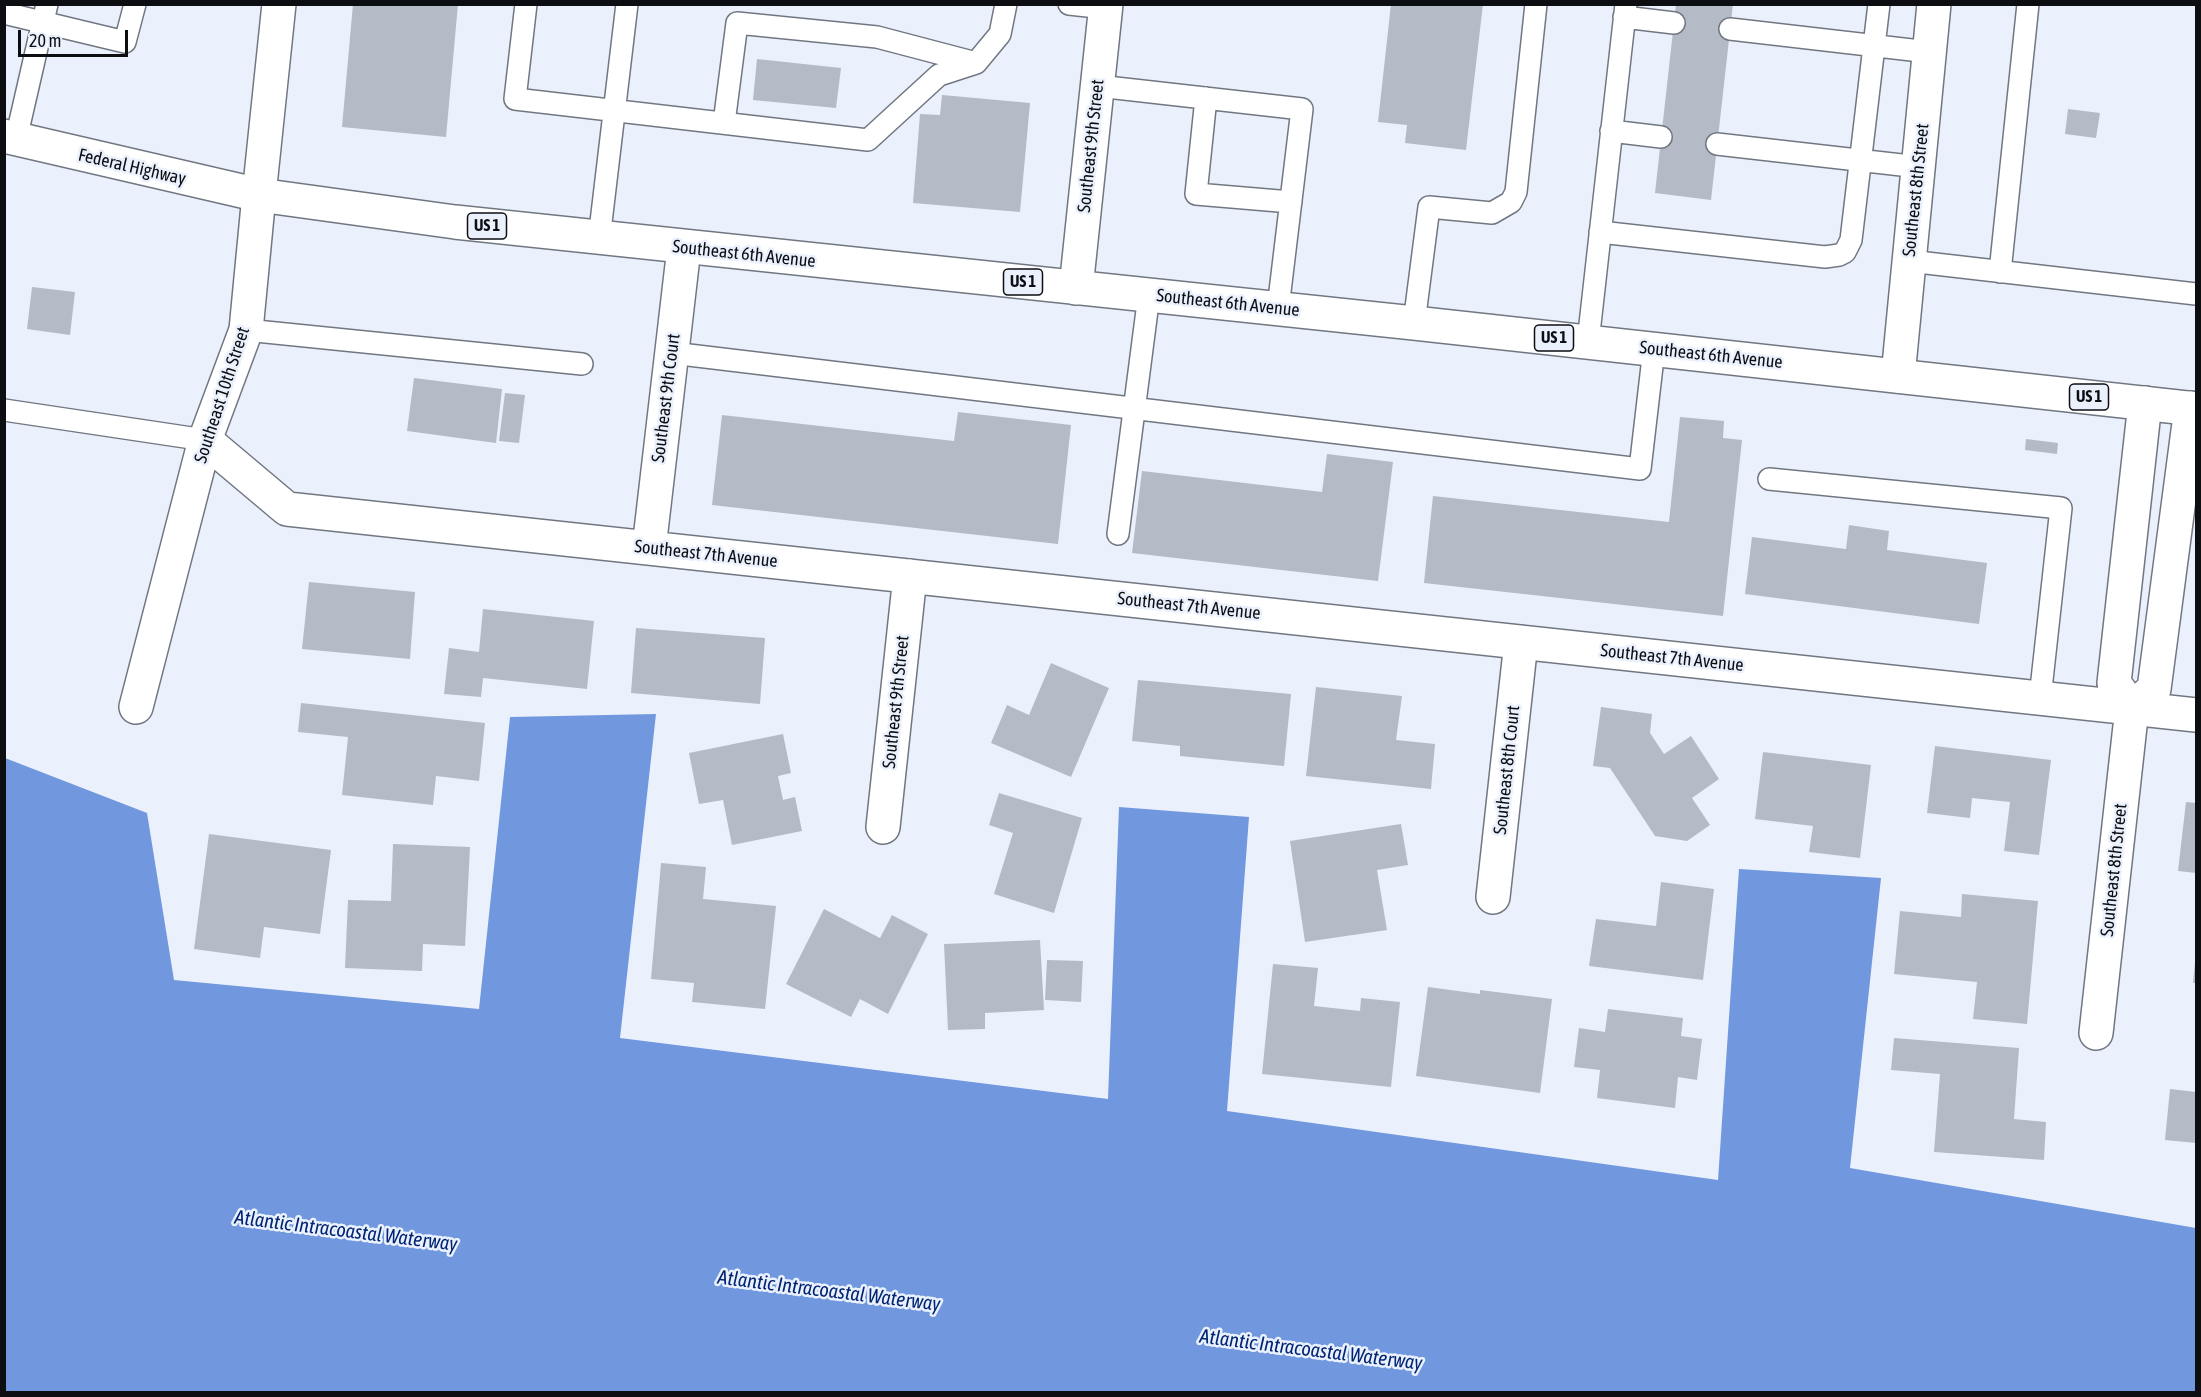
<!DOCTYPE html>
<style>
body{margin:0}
#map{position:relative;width:2201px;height:1397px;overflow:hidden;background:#eaf1fd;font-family:"Asap Condensed",sans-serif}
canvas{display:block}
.frame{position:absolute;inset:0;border:6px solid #0c0e12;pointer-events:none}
.scale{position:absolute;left:18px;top:30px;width:110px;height:27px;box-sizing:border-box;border:3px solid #0c0e12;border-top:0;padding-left:8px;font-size:18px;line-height:21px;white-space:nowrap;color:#0c0e12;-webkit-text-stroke:4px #eaf1fd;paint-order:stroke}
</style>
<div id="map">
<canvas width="2201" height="1397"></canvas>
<div class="frame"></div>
<div class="scale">20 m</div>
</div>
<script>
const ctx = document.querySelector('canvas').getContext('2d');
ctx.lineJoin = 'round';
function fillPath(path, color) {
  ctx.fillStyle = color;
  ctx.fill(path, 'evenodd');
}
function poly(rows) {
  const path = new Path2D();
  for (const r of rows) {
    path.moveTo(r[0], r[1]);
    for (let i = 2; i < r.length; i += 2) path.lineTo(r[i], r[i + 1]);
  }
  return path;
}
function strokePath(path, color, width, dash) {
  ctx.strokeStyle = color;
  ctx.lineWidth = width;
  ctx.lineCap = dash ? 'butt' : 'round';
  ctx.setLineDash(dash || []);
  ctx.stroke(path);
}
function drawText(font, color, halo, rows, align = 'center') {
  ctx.font = font + ' "Asap Condensed",sans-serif';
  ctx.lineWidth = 5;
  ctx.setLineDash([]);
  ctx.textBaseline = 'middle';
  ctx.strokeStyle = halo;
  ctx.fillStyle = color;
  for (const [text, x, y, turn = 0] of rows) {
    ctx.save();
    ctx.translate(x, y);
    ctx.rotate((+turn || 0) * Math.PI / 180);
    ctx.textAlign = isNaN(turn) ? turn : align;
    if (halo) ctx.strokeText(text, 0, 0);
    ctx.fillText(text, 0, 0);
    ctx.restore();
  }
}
const water = poly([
 [656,714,620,1038,1108,1099,1119,807,1249,817,1227,1111,1718,1180,1739,869,1881,878,1850,1168,2196,1228,2196,1392,5,1392,5,758,147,813,174,980,479,1009,510,717]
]);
const building = poly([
 [353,4,458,4,446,137,342,127],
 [1391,4,1483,4,1466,150,1405,143,1407,125,1378,122],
 [1676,4,1733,4,1711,200,1655,193],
 [757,59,841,68,836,108,753,100],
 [942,95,1030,103,1020,212,913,203,920,114,940,115],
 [2068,109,2100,113,2096,138,2065,134],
 [32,287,75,292,70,335,27,329],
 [414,378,502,389,496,443,407,431],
 [505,393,525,395,519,443,499,441],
 [958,412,1071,425,1058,544,712,505,722,415,954,441],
 [1680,417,1724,421,1723,438,1742,440,1723,616,1424,583,1433,496,1669,522],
 [2026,439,2058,443,2057,454,2025,450],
 [1327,454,1393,462,1378,581,1132,553,1142,471,1322,492],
 [1849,525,1889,531,1887,550,1987,563,1979,624,1745,594,1752,537,1846,549],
 [309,582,415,592,410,659,302,649],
 [483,609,594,621,587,689,483,678,481,697,444,694,449,648,479,652],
 [636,628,765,638,760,704,631,693],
 [1051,663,1109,688,1071,777,991,743,1007,705,1029,715],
 [1138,680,1291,694,1284,766,1180,756,1180,746,1132,741],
 [1316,687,1402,696,1396,740,1435,744,1431,789,1306,776],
 [301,703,485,723,479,781,436,776,433,805,342,795,348,737,298,732],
 [1601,707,1652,714,1650,733,1664,754,1691,736,1719,779,1692,798,1710,825,1687,841,1655,836,1610,768,1593,766],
 [783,734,791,773,778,776,783,800,795,797,802,831,732,845,723,800,699,804,689,753],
 [1935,746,2051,760,2039,855,2004,851,2010,802,1972,798,1970,818,1927,813],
 [1763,752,1871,765,1860,858,1809,852,1813,826,1755,819],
 [999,793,1082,818,1054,913,994,894,1013,833,989,825],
 [2186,802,2196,803,2196,873,2178,871],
 [1401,824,1408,865,1377,870,1387,930,1305,942,1290,841],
 [209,834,331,850,320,934,264,927,260,958,194,949],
 [393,844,470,847,465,946,423,944,422,971,345,968,348,900,391,901],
 [661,863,706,867,703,899,776,906,765,1009,692,1002,694,983,651,979],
 [1661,882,1714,889,1703,980,1589,966,1596,919,1656,926],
 [1962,894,2038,901,2027,1024,1973,1019,1977,982,1894,974,1900,911,1961,917],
 [824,909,880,938,892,915,928,934,888,1014,860,999,851,1017,786,984],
 [1040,940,1044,1010,985,1013,985,1029,948,1030,944,944],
 [1047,960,1083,961,1081,1002,1045,1000],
 [2195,962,2196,962,2196,983,2193,983],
 [1273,964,1318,968,1314,1006,1360,1011,1361,998,1400,1002,1391,1087,1262,1074],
 [1428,987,1480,994,1480,990,1552,999,1540,1093,1416,1076],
 [1608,1009,1683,1018,1681,1036,1702,1039,1697,1080,1678,1077,1675,1108,1597,1098,1600,1070,1574,1067,1579,1028,1605,1032],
 [1894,1038,2019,1048,2014,1119,2046,1122,2044,1160,1934,1152,1940,1074,1891,1070],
 [2170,1089,2196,1092,2196,1143,2165,1140]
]);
const service = poly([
 [526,4,515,99,868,140,939,75,976,63,1000,34,1006,4],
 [1069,4,1106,8],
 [4,13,125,42,135,4],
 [1624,17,1674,23],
 [1730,29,1929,52],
 [1098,86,1302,109,1278,308],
 [1206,98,1196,194,1291,202],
 [724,123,737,23,877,37,976,63],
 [1611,131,1661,137],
 [16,139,47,4],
 [1717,144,1919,167],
 [1600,232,1825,257,1839,255,1845,252,1851,240,1879,4],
 [599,239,627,4],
 [1909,261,2196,294],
 [2000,272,2028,4],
 [1414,323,1429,207,1492,213,1511,202,1516,192,1536,4],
 [246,330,582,364],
 [1588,342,1626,4],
 [672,353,1640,469,1654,349],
 [4,410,205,440],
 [1769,479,2061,508,2040,698],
 [1118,534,1149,295]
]);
const minor = poly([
 [1076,288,1106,4],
 [1898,376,1934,4],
 [205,440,287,509,2196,715],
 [649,548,684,248],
 [136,707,205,440,246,330,259,195],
 [2132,708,2154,689,2191,408],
 [883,827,910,576],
 [1493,897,1521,642],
 [2096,1033,2132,708,2114,683,2145,403]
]);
const tertiary = poly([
 [259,195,279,4]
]);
const primary = poly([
 [4,136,259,195,455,222,1414,323,2196,409]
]);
const shields = [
 [487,226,39],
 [1023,282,39],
 [1554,338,39],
 [2089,397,39]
];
const shieldNames = [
 ["US 1",487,226],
 ["US 1",1023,282],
 ["US 1",1554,338],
 ["US 1",2089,397]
];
const streetNames = [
 ["Southeast 9th Street",1091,146,-84],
 ["Federal Highway",132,167,13],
 ["Southeast 8th Street",1916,190,-84],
 ["Southeast 6th Avenue",744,254,6],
 ["Southeast 6th Avenue",1228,303,6],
 ["Southeast 6th Avenue",1711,355,6],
 ["Southeast 10th Street",222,395,-72],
 ["Southeast 9th Court",666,398,-83],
 ["Southeast 7th Avenue",706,554,6],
 ["Southeast 7th Avenue",1189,606,6],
 ["Southeast 7th Avenue",1672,658,6],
 ["Southeast 9th Street",896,702,-84],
 ["Southeast 8th Court",1507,770,-84],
 ["Southeast 8th Street",2114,870,-84]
];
const waterNames = [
 ["Atlantic Intracoastal Waterway",346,1231,7],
 ["Atlantic Intracoastal Waterway",829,1291,7],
 ["Atlantic Intracoastal Waterway",1311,1350,7]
];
fillPath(water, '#7198de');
fillPath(building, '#b4bbc6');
strokePath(service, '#717781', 24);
strokePath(minor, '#717781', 36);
strokePath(tertiary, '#717781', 36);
strokePath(primary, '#717781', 36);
strokePath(service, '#fff', 21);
strokePath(minor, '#fff', 33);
strokePath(tertiary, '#fff', 33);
strokePath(primary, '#fff', 33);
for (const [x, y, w] of shields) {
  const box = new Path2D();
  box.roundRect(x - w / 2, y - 13, w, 26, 4.5);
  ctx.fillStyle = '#eaf1fd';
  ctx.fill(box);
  strokePath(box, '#0c0e12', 1.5);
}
drawText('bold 16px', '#0c0e12', null, shieldNames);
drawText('18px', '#0c0e12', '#eaf1fd', streetNames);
drawText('italic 20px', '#002575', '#eaf1fd', waterNames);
</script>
